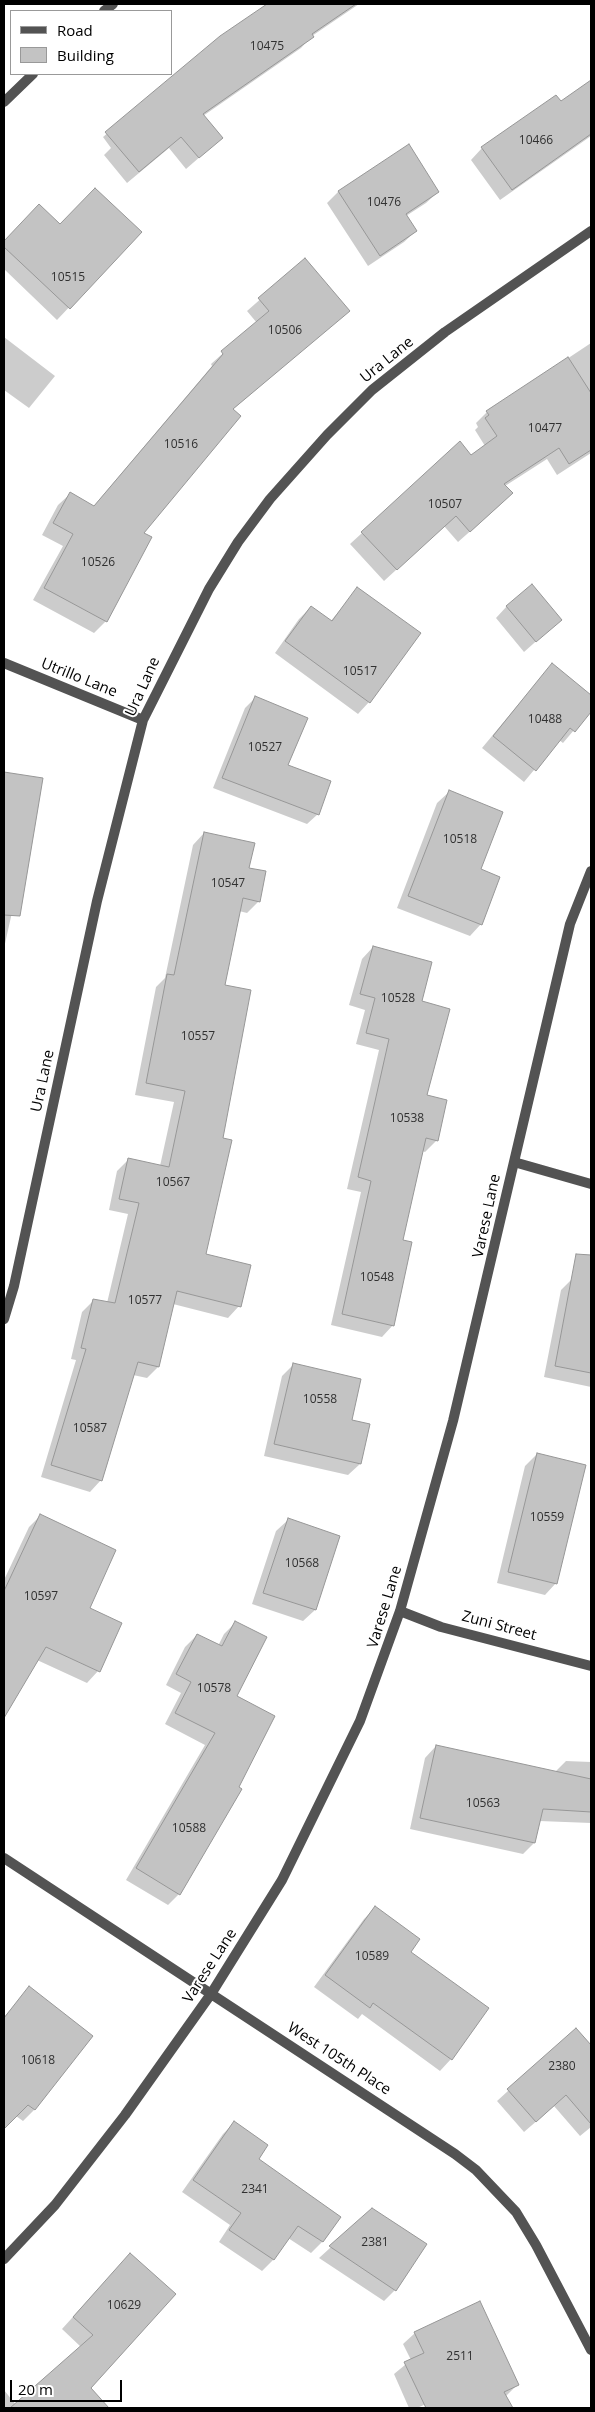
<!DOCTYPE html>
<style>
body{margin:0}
#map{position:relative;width:595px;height:2412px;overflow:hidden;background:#fff;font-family:"Open Sans",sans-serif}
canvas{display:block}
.frame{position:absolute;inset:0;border:5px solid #000;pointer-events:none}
.legend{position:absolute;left:10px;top:10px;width:162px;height:65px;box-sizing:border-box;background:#fff;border:1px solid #999;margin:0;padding:6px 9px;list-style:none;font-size:15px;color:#000}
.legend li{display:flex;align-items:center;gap:10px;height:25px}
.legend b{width:25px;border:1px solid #999}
.scale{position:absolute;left:10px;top:2380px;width:112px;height:22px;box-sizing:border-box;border:2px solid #000;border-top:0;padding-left:6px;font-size:15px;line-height:18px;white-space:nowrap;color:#000;-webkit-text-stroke:4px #fff;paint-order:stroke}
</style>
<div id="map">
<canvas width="595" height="2412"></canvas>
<div class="frame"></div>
<ul class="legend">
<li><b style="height:6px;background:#535353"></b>Road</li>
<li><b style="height:14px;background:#c3c3c3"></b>Building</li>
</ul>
<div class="scale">20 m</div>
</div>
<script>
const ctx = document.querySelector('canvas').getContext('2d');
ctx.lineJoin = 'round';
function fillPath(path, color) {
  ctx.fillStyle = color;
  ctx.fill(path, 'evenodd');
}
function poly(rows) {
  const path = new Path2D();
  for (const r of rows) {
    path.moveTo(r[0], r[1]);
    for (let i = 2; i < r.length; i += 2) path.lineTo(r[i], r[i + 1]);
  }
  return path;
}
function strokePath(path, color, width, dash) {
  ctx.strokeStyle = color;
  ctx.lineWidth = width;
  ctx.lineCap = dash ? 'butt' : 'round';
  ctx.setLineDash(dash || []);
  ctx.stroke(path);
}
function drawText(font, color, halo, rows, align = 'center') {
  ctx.font = font + ' "Open Sans",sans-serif';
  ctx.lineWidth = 4;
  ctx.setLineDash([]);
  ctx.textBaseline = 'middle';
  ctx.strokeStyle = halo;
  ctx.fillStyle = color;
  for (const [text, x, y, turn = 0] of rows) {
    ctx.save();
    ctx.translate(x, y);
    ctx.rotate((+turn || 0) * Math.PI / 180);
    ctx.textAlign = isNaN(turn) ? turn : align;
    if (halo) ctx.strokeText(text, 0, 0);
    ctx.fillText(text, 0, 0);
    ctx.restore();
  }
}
const shadow = poly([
 [268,4,359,4,312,36,301,48,203,116,209,149,186,169,169,148,127,183,104,155,111,148,103,137,220,37],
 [591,81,591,136,500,200,471,160,482,148,561,103],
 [408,146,438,192,426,203,406,216,416,231,404,242,368,266,327,203,338,192],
 [28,217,60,225,140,232,57,320,4,269,4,242],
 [305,260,348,311,232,410,142,533,150,537,106,621,94,633,33,600,63,546,42,535,58,505,70,494,93,507,212,366,211,364,257,323,247,311],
 [4,337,55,376,29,408,4,390],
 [591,343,591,453,557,475,547,459,505,486,500,505,458,542,444,526,384,581,350,544,362,533,485,446,475,430,478,427,476,423,487,412],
 [357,589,369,702,358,714,275,653,299,619,311,607,330,622],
 [507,606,560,620,524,652,496,618],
 [552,664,591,696,591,710,563,743,559,740,524,782,482,748],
 [255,698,287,765,318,814,307,824,213,788,245,708],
 [4,773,42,779,4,948],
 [449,792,479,870,481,924,470,936,397,908,437,803],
 [204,833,248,869,259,901,247,913,239,911,223,986,221,1139,205,1255,239,1306,228,1318,173,1304,158,1367,147,1378,133,1375,101,1480,90,1492,41,1477,76,1360,71,1359,82,1312,94,1300,107,1303,128,1214,109,1210,117,1171,129,1159,160,1166,174,1102,135,1095,156,987,165,978,193,845],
 [373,947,420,1002,425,1096,437,1140,425,1152,422,1151,401,1241,393,1325,382,1337,331,1325,361,1192,347,1189,379,1050,356,1044,365,1010,349,1005,362,959],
 [572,1279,591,1282,591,1387,544,1377,561,1290],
 [293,1365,350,1421,360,1464,348,1475,264,1456,282,1376],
 [537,1454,556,1583,545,1595,497,1583,525,1466],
 [40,1516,88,1608,98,1671,87,1683,37,1660,4,1716,4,1580,29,1527],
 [288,1520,339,1537,315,1610,303,1621,252,1604,276,1531],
 [235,1623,235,1696,179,1894,168,1905,126,1880,205,1745,165,1724,181,1693,166,1685,185,1647,197,1635,218,1646,224,1634],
 [436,1746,555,1772,566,1761,591,1762,591,1823,539,1821,534,1843,523,1854,410,1829,425,1758],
 [376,1907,409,1952,451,2059,440,2071,362,2014,358,2019,314,1987,364,1919],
 [29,1988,91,2036,34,2110,23,2121,16,2116,4,2128,4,2017],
 [576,2029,591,2047,591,2127,580,2136,554,2106,524,2132,497,2101],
 [234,2123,257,2159,340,2217,322,2242,311,2253,288,2238,273,2260,262,2271,219,2242,230,2225,182,2192,223,2134],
 [372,2210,395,2290,384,2301,319,2258],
 [119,2266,90,2388,98,2397,86,2408,4,2408,4,2390,16,2405,81,2347,62,2329],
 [415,2333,517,2385,505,2397,512,2408,437,2408,433,2401,417,2408,409,2408,394,2374,411,2360,403,2344]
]);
const building = poly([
 [267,4,356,4,312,34,314,37,203,114,223,138,199,158,181,137,139,172,105,132,220,36,267,4],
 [591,80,591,134,512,190,481,147,556,95,561,101,591,80],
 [409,144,439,192,406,214,417,231,380,256,338,191,409,144],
 [95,188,142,232,70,309,4,247,4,241,39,204,60,224,95,188],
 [305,258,350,311,233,409,241,416,144,533,152,537,107,622,44,588,73,534,53,523,70,492,94,506,223,354,221,351,269,311,258,298,305,258],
 [568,357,591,393,591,450,569,464,559,448,504,484,513,493,470,532,456,516,397,570,361,532,460,441,471,455,497,436,485,418,489,415,486,411,568,357],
 [532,584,562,620,536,642,506,606,532,584],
 [357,587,421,633,370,703,285,641,311,606,332,621,357,587],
 [552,663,591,695,591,712,575,732,570,728,536,771,493,736,552,663],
 [255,696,308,718,288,765,331,781,319,815,222,778,255,696],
 [4,772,43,778,20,916,4,915,4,772],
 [449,790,503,812,481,869,500,877,482,925,408,896,449,790],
 [204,832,255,843,249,868,266,871,260,902,243,898,225,985,251,990,223,1138,232,1140,206,1254,251,1265,241,1307,177,1291,159,1367,138,1362,102,1481,51,1465,86,1349,81,1348,93,1299,115,1303,139,1203,119,1199,128,1158,169,1167,185,1091,146,1083,167,974,174,975,204,832],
 [373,946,432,962,422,1001,450,1009,427,1095,447,1100,438,1141,426,1138,403,1240,412,1242,394,1326,342,1314,371,1181,358,1177,389,1039,366,1033,375,998,360,994,373,946],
 [576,1254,591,1255,591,1373,555,1366,576,1254],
 [293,1363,361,1379,352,1420,370,1424,361,1464,274,1444,293,1363],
 [537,1453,586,1465,557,1584,508,1572,537,1453],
 [40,1514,116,1550,90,1608,122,1623,100,1672,46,1647,4,1718,4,1591,40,1514],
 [288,1518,340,1536,316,1610,263,1593,288,1518],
 [235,1621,267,1637,237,1696,275,1716,239,1787,242,1789,180,1895,136,1868,215,1733,175,1713,191,1682,176,1674,197,1634,222,1646,235,1621],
 [436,1745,591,1779,591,1812,543,1809,535,1843,420,1818,436,1745],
 [375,1906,420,1939,411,1952,489,2008,452,2060,373,2003,370,2008,325,1975,375,1906],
 [29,1986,93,2036,35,2110,28,2105,4,2129,4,2018,29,1986],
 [576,2028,591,2045,591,2124,566,2095,536,2122,507,2089,576,2028],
 [234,2121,268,2145,259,2159,341,2217,323,2242,298,2226,274,2260,229,2230,241,2213,193,2180,234,2121],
 [372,2208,427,2244,396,2291,329,2246,372,2208],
 [130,2253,176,2294,91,2388,109,2408,10,2408,93,2335,73,2317,130,2253],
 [480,2301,519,2385,504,2392,513,2408,426,2408,404,2362,424,2353,414,2332,480,2301]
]);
const street = poly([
 [104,11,113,4],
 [4,102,33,74],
 [4,663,143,720],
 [514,1162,591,1184],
 [4,1319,14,1286,97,901,143,720,209,589,238,542,270,499,327,435,372,390,445,332,591,231],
 [400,1611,441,1627,591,1666],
 [4,1858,455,2154,476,2170,516,2212,536,2245,591,2350],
 [4,2259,55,2205,125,2115,211,1994,282,1880,360,1721,400,1611,453,1421,570,924,591,871]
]);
const numberNames = [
 ["10475",267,47],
 ["10466",536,141],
 ["10476",384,203],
 ["10515",68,278],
 ["10506",285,331],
 ["10477",545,429],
 ["10516",181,445],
 ["10507",445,505],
 ["10526",98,563],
 ["10517",360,672],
 ["10488",545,720],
 ["10527",265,748],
 ["10518",460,840],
 ["10547",228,884],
 ["10528",398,999],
 ["10557",198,1037],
 ["10538",407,1119],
 ["10567",173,1183],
 ["10548",377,1278],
 ["10577",145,1301],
 ["10558",320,1400],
 ["10587",90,1429],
 ["10559",547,1518],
 ["10568",302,1564],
 ["10597",41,1597],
 ["10578",214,1689],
 ["10563",483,1804],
 ["10588",189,1829],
 ["10589",372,1957],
 ["10618",38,2061],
 ["2380",562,2067],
 ["2341",255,2190],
 ["2381",375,2243],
 ["10629",124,2306],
 ["2511",460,2357]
];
const streetNames = [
 ["Ura Lane",387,360,-39],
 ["Utrillo Lane",79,678,22],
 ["Ura Lane",143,687,-66],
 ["Ura Lane",43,1081,-78],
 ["Varese Lane",487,1216,-78],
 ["Varese Lane",385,1607,-73],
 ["Zuni Street",499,1626,15],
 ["Varese Lane",210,1966,-57],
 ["West 105th Place",339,2059,33]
];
fillPath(shadow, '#0003');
fillPath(building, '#c3c3c3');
strokePath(building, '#979797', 1);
strokePath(street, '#535353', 10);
drawText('12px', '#313131', null, numberNames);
drawText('15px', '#000', '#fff', streetNames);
</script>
